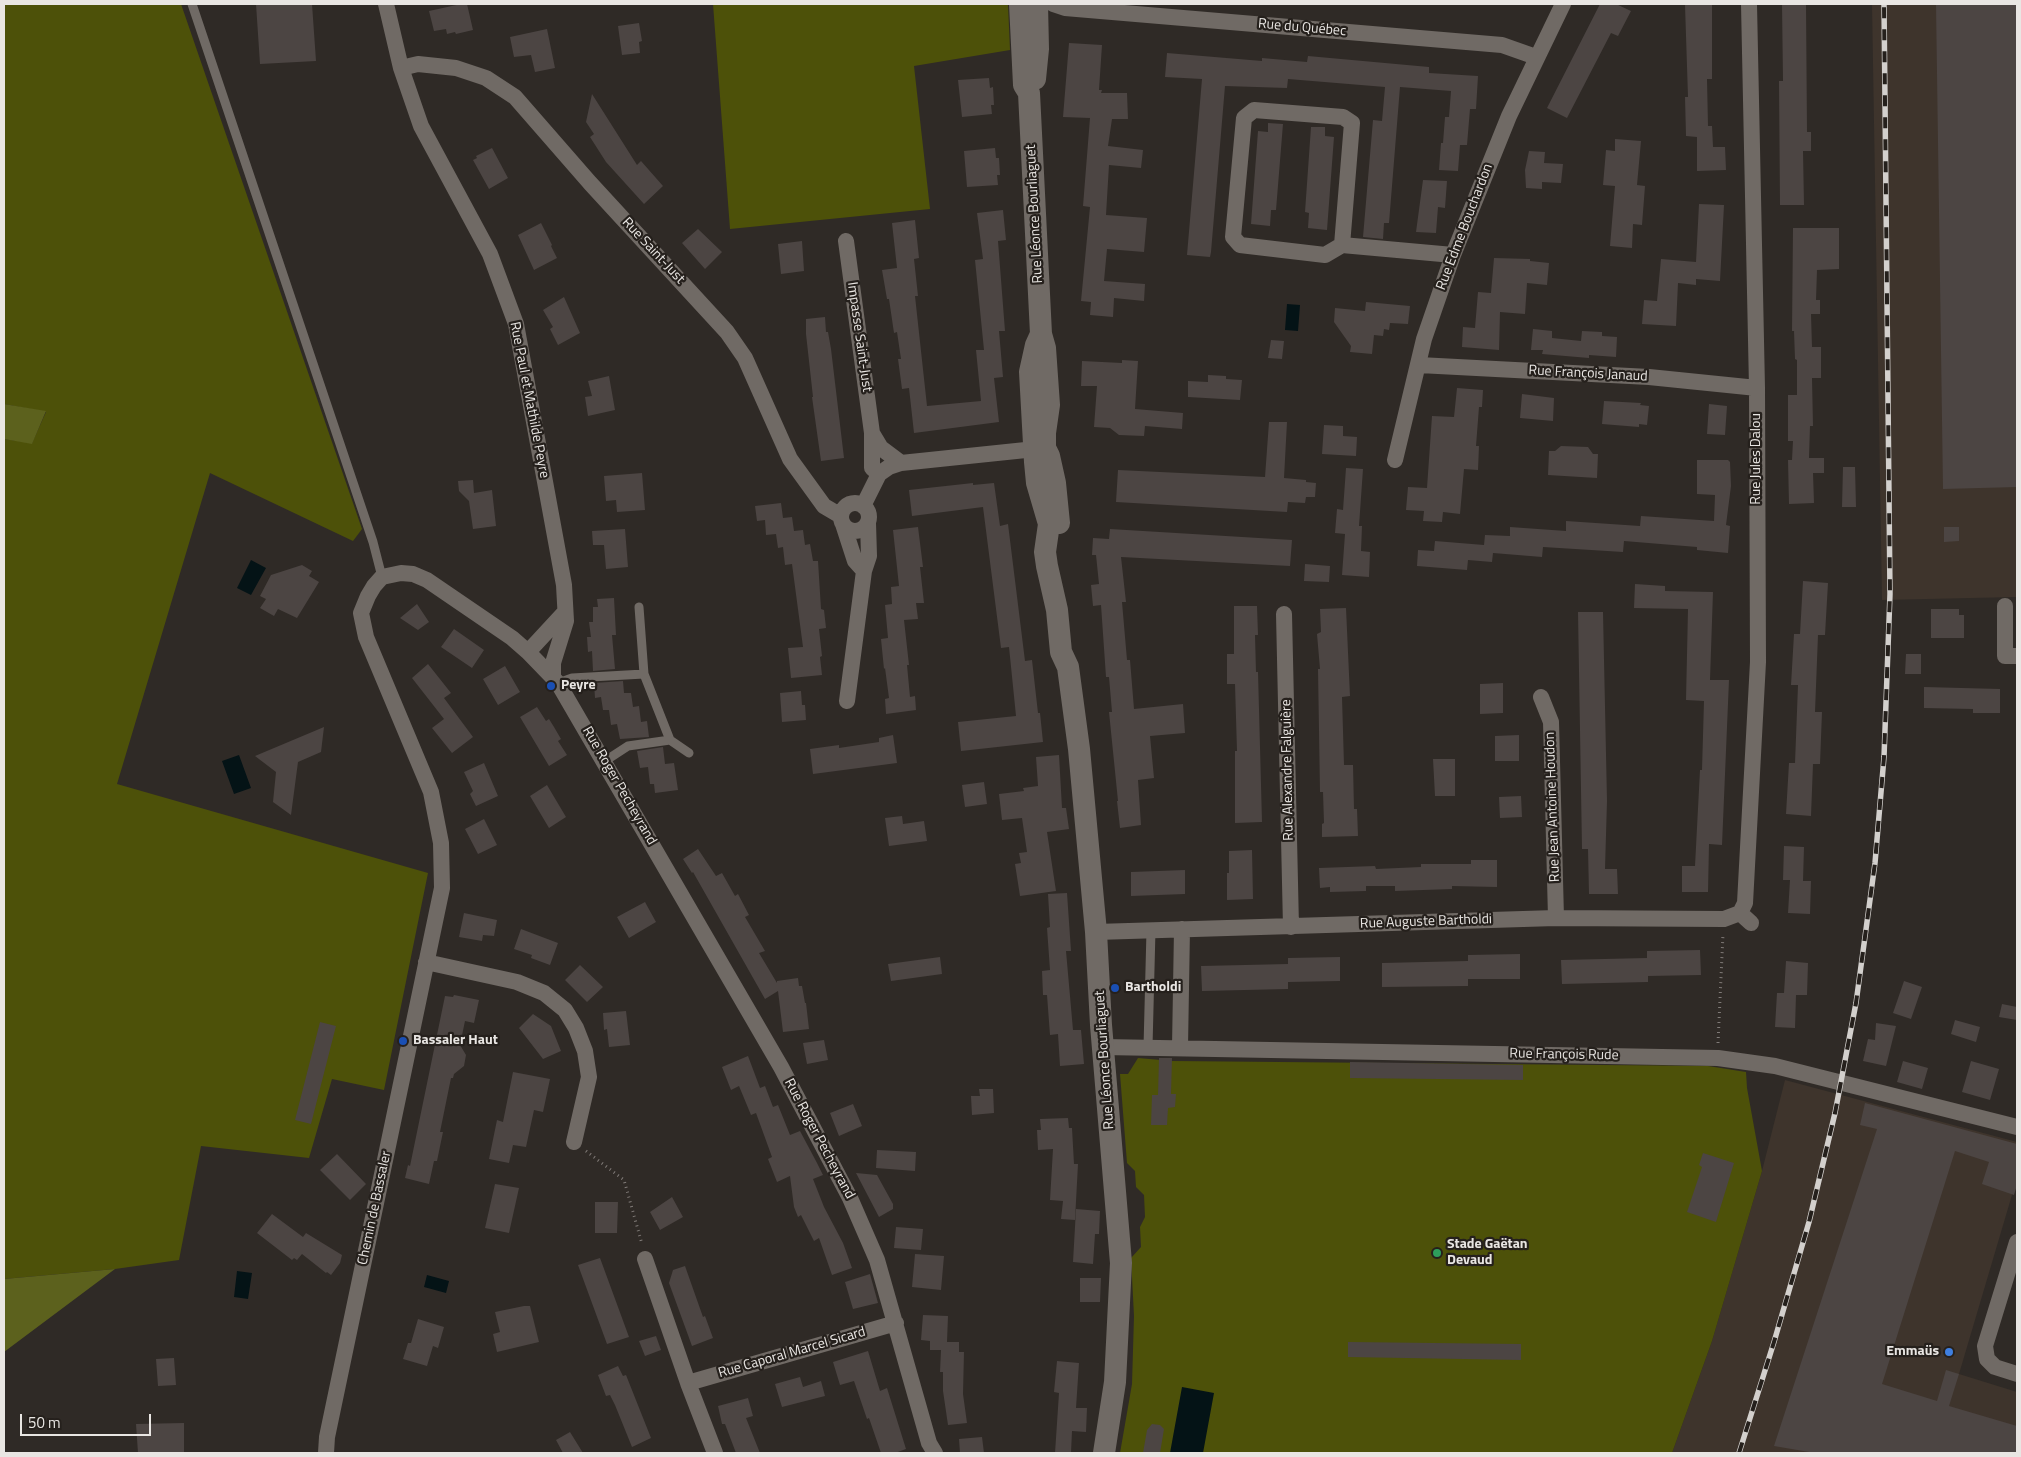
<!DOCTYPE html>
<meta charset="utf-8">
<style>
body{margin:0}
#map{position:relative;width:2021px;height:1457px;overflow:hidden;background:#2f2a26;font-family:"Titillium Web",sans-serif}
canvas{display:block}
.frame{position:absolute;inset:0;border:5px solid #e9e6e3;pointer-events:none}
.scale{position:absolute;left:20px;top:1414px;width:131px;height:22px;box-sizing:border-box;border:2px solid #e9e6e3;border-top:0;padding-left:6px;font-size:15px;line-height:18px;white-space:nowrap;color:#e9e6e3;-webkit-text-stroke:4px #25201c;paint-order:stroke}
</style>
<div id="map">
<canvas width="2021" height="1457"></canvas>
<div class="frame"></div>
<div class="scale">50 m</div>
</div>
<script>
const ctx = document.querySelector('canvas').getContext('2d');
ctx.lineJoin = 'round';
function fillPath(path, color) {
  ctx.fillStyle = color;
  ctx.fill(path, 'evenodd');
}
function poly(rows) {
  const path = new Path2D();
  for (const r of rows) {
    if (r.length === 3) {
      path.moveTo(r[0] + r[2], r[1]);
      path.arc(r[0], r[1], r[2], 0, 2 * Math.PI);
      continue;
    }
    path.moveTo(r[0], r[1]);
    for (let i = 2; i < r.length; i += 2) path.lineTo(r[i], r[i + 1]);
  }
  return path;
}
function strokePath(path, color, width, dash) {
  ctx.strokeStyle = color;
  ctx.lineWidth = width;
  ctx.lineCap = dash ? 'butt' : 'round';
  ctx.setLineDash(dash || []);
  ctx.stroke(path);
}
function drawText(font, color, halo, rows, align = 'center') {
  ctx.font = font + ' "Titillium Web",sans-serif';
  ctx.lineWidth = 4.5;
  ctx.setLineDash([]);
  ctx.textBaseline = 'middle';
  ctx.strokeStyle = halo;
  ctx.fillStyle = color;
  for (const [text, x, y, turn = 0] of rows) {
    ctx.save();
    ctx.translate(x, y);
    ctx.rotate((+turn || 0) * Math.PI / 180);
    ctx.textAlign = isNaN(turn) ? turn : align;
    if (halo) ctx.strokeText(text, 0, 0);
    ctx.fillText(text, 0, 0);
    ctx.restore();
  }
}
const built = poly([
 [1872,4,2017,4,2017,619,2016,597,1882,600],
 [1785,1080,2017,1142,2017,1178,1959,1374,2017,1392,2017,1453,1672,1453,1712,1341,1762,1171]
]);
const green = poly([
 [4,4,181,4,362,529,353,541,210,473,117,784,428,873,384,1090,332,1079,309,1158,201,1146,179,1260,115,1269,4,1279,4,439,32,443,46,412,4,404],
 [713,4,1008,4,1010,50,914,66,930,209,730,229],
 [1138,1058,1172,1061,1708,1066,1746,1072,1747,1088,1762,1171,1712,1341,1672,1453,1120,1453,1132,1384,1134,1316,1131,1258,1141,1247,1140,1227,1145,1217,1144,1195,1136,1187,1135,1171,1127,1163,1120,1074,1128,1074]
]);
const forest = poly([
 [4,404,46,411,32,444,4,439],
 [115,1269,4,1352,4,1279]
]);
const water = poly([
 [1287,304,1300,305,1298,331,1285,330],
 [251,560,266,568,251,595,237,588],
 [239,755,251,788,234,794,222,761],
 [237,1271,252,1273,248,1299,234,1297],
 [427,1275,449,1281,446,1293,424,1287],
 [1182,1387,1214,1393,1203,1453,1170,1453]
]);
const building = poly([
 [256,4,312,4,316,61,260,64],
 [461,4,467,4,473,30,456,34,455,32,447,34,446,29,434,31,429,11],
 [1600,4,1616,4,1631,11,1618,36,1611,33,1567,118,1547,108],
 [1782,4,1806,4,1807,132,1811,132,1811,151,1803,151,1804,205,1780,205,1779,81,1783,81],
 [1936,4,2017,4,2017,487,1943,489],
 [1685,5,1712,5,1712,79,1707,79,1708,126,1712,126,1713,147,1725,147,1726,170,1697,171,1697,137,1686,136,1685,97,1688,97],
 [639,23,642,41,639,42,640,53,622,55,618,26],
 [547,29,555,68,535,72,531,55,514,57,510,37],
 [1069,43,1102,45,1099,90,1102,90,1101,93,1127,93,1128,119,1112,119,1108,146,1143,150,1141,168,1109,165,1106,215,1147,218,1144,252,1107,249,1104,281,1145,284,1144,301,1114,298,1113,317,1090,315,1091,302,1081,301,1090,207,1083,206,1090,118,1063,117],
 [1167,53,1262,61,1262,58,1307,62,1308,56,1429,67,1429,73,1478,76,1476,109,1470,109,1467,145,1460,145,1458,171,1439,170,1441,143,1443,143,1445,117,1449,117,1451,91,1400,87,1389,223,1384,223,1383,239,1363,237,1373,120,1382,121,1385,87,1288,79,1287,88,1225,86,1211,252,1210,257,1187,255,1202,79,1165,77],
 [989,78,990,88,993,87,994,105,991,105,992,114,962,117,958,80],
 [592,94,637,165,641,161,663,186,644,204,606,162,590,137,594,134,586,122],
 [1268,123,1283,124,1276,210,1271,210,1270,226,1251,224,1258,131,1268,132],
 [1311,127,1325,127,1325,136,1334,137,1327,230,1308,228,1309,213,1305,212],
 [1615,139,1641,141,1637,185,1645,186,1642,225,1633,224,1632,248,1610,246,1615,186,1603,185,1606,150,1615,151],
 [492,148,508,178,489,189,473,160,477,158,476,156],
 [995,148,996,158,999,158,1000,175,997,175,998,185,967,187,964,151],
 [1529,151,1545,152,1544,163,1563,164,1561,183,1542,182,1542,189,1526,188,1525,170],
 [1423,180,1447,181,1445,208,1438,207,1436,233,1416,232],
 [1699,204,1724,205,1720,281,1696,279,1696,285,1678,283,1676,326,1642,324,1644,300,1657,301,1661,259,1696,262],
 [1003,210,1006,240,998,241,1005,331,999,331,1003,377,994,378,999,422,914,433,909,388,902,389,898,359,901,359,897,332,894,333,889,299,887,299,882,270,897,268,892,223,915,220,919,258,914,259,918,296,915,296,927,406,981,401,976,350,984,350,975,260,983,259,977,213],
 [541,223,552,245,551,246,557,258,534,270,518,235],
 [1793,228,1839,228,1839,269,1817,270,1816,300,1820,300,1820,314,1811,314,1812,347,1821,347,1821,378,1812,378,1813,426,1810,426,1809,458,1824,458,1824,473,1813,473,1814,503,1789,504,1788,460,1792,460,1793,441,1788,441,1788,395,1797,395,1797,360,1795,359,1794,331,1792,331],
 [698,229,722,252,705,269,682,243],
 [802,241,804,271,781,274,778,244],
 [1494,258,1530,259,1530,261,1549,263,1547,285,1527,283,1525,314,1500,312,1499,350,1462,347,1463,327,1475,328,1478,292,1491,293],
 [564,297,580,333,558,345,550,329,553,327,543,310],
 [1366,302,1410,306,1408,324,1390,323,1389,330,1384,329,1383,336,1374,335,1372,354,1350,352,1351,346,1334,322,1335,308,1365,311],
 [825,317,826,332,828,332,831,349,844,458,821,461,812,397,813,397,806,334,806,319],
 [1533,329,1552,331,1552,338,1581,341,1582,331,1602,332,1602,336,1617,337,1616,357,1589,355,1589,358,1542,354,1543,350,1531,350],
 [1271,340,1284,341,1282,359,1268,358],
 [1122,360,1138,361,1135,409,1183,413,1182,429,1145,426,1144,436,1119,435,1110,428,1094,427,1097,386,1081,386,1082,361,1122,363],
 [1208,375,1226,376,1226,379,1242,380,1240,400,1188,397,1188,381,1208,382],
 [609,376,615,410,588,416,585,397,592,396,588,381],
 [1457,388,1483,390,1482,407,1479,407,1476,446,1479,446,1478,470,1464,469,1460,514,1443,512,1442,522,1423,521,1424,511,1406,510,1408,487,1427,488,1432,416,1454,417],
 [1522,394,1554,398,1553,421,1520,418],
 [1604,401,1641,403,1640,405,1649,406,1647,425,1639,424,1639,427,1602,424],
 [1709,404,1727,406,1725,435,1707,434],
 [1269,422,1287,422,1284,478,1306,480,1306,482,1316,483,1315,497,1306,497,1305,503,1288,502,1287,512,1116,502,1118,470,1265,477],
 [1324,425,1343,426,1343,436,1357,437,1356,456,1322,454],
 [1561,446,1588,447,1593,454,1598,454,1597,478,1548,475,1549,451,1555,451],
 [1697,460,1728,460,1730,462,1731,486,1726,525,1730,526,1728,553,1697,550,1697,547,1624,541,1623,552,1543,547,1542,557,1493,553,1492,562,1468,560,1467,570,1417,566,1418,550,1434,551,1435,541,1484,545,1485,535,1510,536,1510,527,1566,531,1566,521,1640,526,1641,516,1714,521,1715,495,1697,494],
 [1843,467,1855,467,1856,507,1842,507],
 [1346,468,1363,469,1359,526,1362,526,1361,551,1370,552,1369,577,1342,575,1345,534,1335,533,1337,509,1343,510],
 [642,473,645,510,617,512,616,500,606,501,604,476],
 [473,480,474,493,492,490,496,526,473,529,469,501,459,491,458,481],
 [973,483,973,485,994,483,1000,526,1008,524,1025,661,1032,660,1038,713,1040,713,1043,742,961,751,958,722,1016,716,1009,647,1001,648,983,507,912,516,909,490],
 [781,503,783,518,792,517,794,531,803,530,805,545,810,544,813,561,818,561,821,609,824,610,826,628,819,629,822,656,820,657,822,675,791,678,788,648,803,647,792,564,785,565,783,547,778,548,776,534,766,535,765,520,757,521,755,506],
 [918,527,923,567,920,567,924,603,916,603,918,619,904,620,909,665,907,665,910,697,915,696,916,710,886,714,885,699,889,698,885,668,884,669,881,639,888,638,885,605,892,604,891,587,899,586,893,530],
 [1944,527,1959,527,1959,541,1944,542],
 [625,529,628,567,606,569,604,545,593,545,592,531],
 [1110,529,1292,540,1290,566,1121,557,1126,602,1122,602,1127,660,1130,660,1134,709,1183,704,1185,733,1150,736,1154,778,1138,780,1141,825,1120,828,1117,801,1118,801,1109,712,1112,712,1109,677,1106,677,1101,605,1093,606,1091,585,1099,584,1096,555,1092,555,1093,538,1109,539],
 [1305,564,1330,566,1329,582,1304,581],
 [302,565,312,571,309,576,319,582,297,618,278,609,274,616,260,608,266,599,260,596,271,575],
 [1803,581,1828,583,1825,635,1818,635,1815,712,1822,712,1820,764,1813,764,1811,816,1786,814,1789,763,1795,763,1798,685,1791,685,1794,634,1800,634],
 [1635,584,1665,586,1665,591,1713,592,1710,680,1729,680,1722,845,1709,844,1708,892,1682,892,1682,866,1695,866,1700,770,1702,770,1704,701,1686,700,1688,609,1634,608],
 [614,598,616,635,612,635,615,669,593,671,592,651,588,652,587,637,591,637,589,622,593,622,593,607,598,607,597,599],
 [417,604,429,622,418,630,400,618],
 [1234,606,1257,606,1258,635,1255,635,1256,672,1258,672,1262,822,1235,823,1235,751,1237,751,1235,684,1227,684,1227,654,1234,654],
 [1346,608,1350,696,1342,697,1344,765,1353,765,1354,809,1357,809,1358,836,1322,837,1322,824,1324,823,1323,792,1320,792,1318,669,1320,669,1317,634,1321,632,1320,609],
 [1931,609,1959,609,1959,615,1964,615,1964,638,1931,638],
 [1578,612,1603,612,1607,801,1605,869,1617,869,1618,894,1589,894,1588,849,1582,849],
 [454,629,484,650,472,668,441,647],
 [1906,654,1921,654,1921,674,1905,674],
 [428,664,451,693,444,698,473,737,452,753,432,728,444,719,412,678],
 [505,666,520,692,498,705,483,679],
 [623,681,624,693,631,693,633,707,639,706,641,722,647,721,649,737,620,739,617,724,611,725,609,710,603,710,601,697,595,698,594,683],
 [1503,683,1503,713,1480,714,1480,684],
 [1924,687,2000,689,2000,713,1973,713,1973,709,1924,708],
 [801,691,802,705,805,705,806,720,782,722,780,693],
 [537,707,546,721,549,719,554,727,561,739,558,741,567,755,549,766,520,717],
 [324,727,321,752,298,762,291,815,273,802,276,772,255,756],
 [893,735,897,763,813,774,810,749,839,745,839,748,879,742,879,738],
 [1519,735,1519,761,1495,761,1495,736],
 [663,747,665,764,674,763,678,790,655,793,654,784,650,784,648,767,640,768,637,751],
 [1059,755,1062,808,1066,808,1069,829,1047,832,1056,891,1020,896,1015,864,1021,863,1019,853,1027,852,1022,818,1002,820,999,794,1024,791,1023,788,1038,786,1036,757],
 [1433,759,1455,759,1455,796,1435,796],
 [484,763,498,796,476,806,470,794,473,791,464,772],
 [984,782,987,804,965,807,962,785],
 [547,785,566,817,549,828,530,796],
 [1521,796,1522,817,1500,818,1499,797],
 [902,816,903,824,924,821,927,841,889,846,885,818],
 [484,819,497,845,478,854,465,829],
 [1784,846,1804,847,1803,881,1811,881,1810,914,1788,913,1790,880,1783,880],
 [698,849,716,876,722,873,735,896,738,894,749,915,745,917,765,951,759,953,777,983,777,981,798,978,799,986,802,986,805,1003,806,1003,809,1029,783,1032,778,991,765,999,693,872,692,873,683,859],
 [1252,850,1253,899,1227,900,1227,873,1229,873,1229,851],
 [1471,860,1497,860,1497,887,1452,886,1452,889,1395,891,1395,886,1366,886,1366,891,1330,892,1330,887,1320,888,1319,868,1375,866,1376,869,1421,867,1421,864,1471,864],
 [1185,870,1185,894,1131,896,1131,872],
 [1067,893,1071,951,1066,951,1073,1030,1081,1030,1084,1064,1060,1066,1058,1034,1050,1035,1047,995,1043,995,1042,971,1050,970,1047,928,1050,927,1048,894],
 [645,902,656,922,629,938,617,917],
 [464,913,497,920,494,936,483,935,482,941,459,937],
 [521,929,558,943,550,965,531,958,532,955,514,949],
 [1700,950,1701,975,1648,976,1648,982,1562,984,1561,960,1647,958,1647,951],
 [1520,954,1520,979,1468,979,1468,986,1382,987,1382,963,1468,961,1468,955],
 [940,957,942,974,891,981,888,964],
 [1340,957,1340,981,1288,982,1288,989,1202,991,1201,966,1288,964,1288,958],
 [1786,961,1808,963,1807,995,1796,995,1795,1028,1775,1027,1777,993,1784,993],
 [580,965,603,987,587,1002,565,980],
 [1904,981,1922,987,1911,1019,1893,1013],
 [454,995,479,1000,474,1023,465,1021,460,1045,466,1055,464,1066,454,1074,453,1078,451,1078,440,1132,443,1132,437,1161,434,1161,429,1184,405,1178,408,1165,410,1166,445,996,453,997],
 [2002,1004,2017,1007,2017,1020,1999,1017],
 [626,1011,630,1045,609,1047,607,1029,604,1030,603,1013],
 [533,1014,551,1026,561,1051,543,1059,519,1028],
 [1955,1020,1980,1027,1976,1042,1951,1034],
 [320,1022,336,1026,311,1124,295,1120],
 [1876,1023,1896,1026,1886,1066,1863,1061,1868,1039,1875,1040],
 [824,1040,828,1060,807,1064,803,1043],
 [748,1056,760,1088,765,1086,773,1107,778,1105,790,1135,800,1131,817,1163,823,1175,813,1179,824,1207,843,1243,852,1268,832,1275,819,1238,814,1241,801,1215,798,1217,794,1207,790,1176,777,1182,768,1159,772,1157,756,1113,751,1115,739,1086,731,1090,722,1067],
 [1159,1058,1172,1058,1171,1094,1176,1094,1175,1107,1168,1108,1167,1125,1151,1125,1152,1095,1158,1095],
 [1903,1061,1928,1068,1922,1089,1897,1082],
 [1971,1061,1999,1069,1990,1100,1962,1092],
 [1350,1062,1523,1065,1523,1080,1350,1078],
 [513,1072,550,1079,543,1112,534,1110,526,1147,513,1145,509,1163,489,1159,497,1120,503,1122],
 [979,1089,993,1089,994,1113,972,1115,971,1096,980,1096],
 [1865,1103,2017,1144,2017,1185,2014,1195,1982,1184,1989,1162,1955,1151,1882,1384,1937,1401,1946,1370,1959,1374,1949,1406,2017,1426,2017,1453,1815,1453,1774,1446,1877,1129,1860,1125],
 [853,1104,862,1126,839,1136,830,1113],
 [1068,1118,1069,1128,1072,1128,1074,1164,1078,1164,1075,1220,1061,1219,1063,1201,1050,1200,1053,1149,1038,1150,1037,1130,1041,1130,1040,1119],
 [877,1150,916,1152,915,1171,876,1168],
 [1703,1153,1734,1163,1716,1222,1687,1212,1702,1167,1699,1165],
 [337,1154,366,1184,350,1200,320,1170],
 [856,1173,877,1175,893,1204,893,1209,879,1217],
 [495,1184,519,1188,509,1233,485,1228],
 [672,1197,683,1217,660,1230,650,1212],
 [595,1202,618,1202,617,1233,595,1233],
 [1076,1209,1100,1211,1099,1234,1095,1234,1093,1264,1073,1262],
 [272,1214,303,1237,306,1233,342,1255,340,1263,331,1275,327,1272,326,1273,302,1254,297,1260,294,1258,292,1260,257,1233],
 [896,1227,923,1229,921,1250,894,1248],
 [915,1254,944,1256,941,1290,912,1287],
 [600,1258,629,1337,607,1344,578,1265],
 [685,1266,703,1317,705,1316,713,1338,692,1346,669,1283,673,1270],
 [870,1274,878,1303,853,1309,845,1282],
 [1080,1278,1101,1278,1100,1302,1080,1302],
 [524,1306,530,1306,539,1342,497,1352,493,1334,500,1332,495,1312],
 [923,1315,948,1316,947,1342,959,1342,959,1352,964,1352,963,1394,967,1423,948,1425,943,1391,943,1372,940,1372,941,1350,930,1350,930,1341,921,1340],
 [418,1319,444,1327,438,1348,433,1346,427,1366,403,1359,408,1343,411,1343],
 [656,1336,661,1350,645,1356,639,1341],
 [1348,1342,1521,1344,1521,1360,1348,1357],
 [868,1351,880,1391,887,1388,906,1449,895,1453,881,1453,869,1418,867,1419,854,1381,840,1385,833,1362],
 [174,1358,176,1385,158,1386,156,1359],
 [1057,1361,1079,1363,1076,1408,1087,1408,1086,1432,1072,1431,1071,1453,1055,1453,1059,1393,1054,1392],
 [618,1366,623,1376,626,1375,651,1438,632,1447,615,1405,610,1395,606,1396,598,1375],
 [800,1377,803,1387,821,1381,825,1396,782,1407,775,1384],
 [748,1398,753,1416,746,1418,760,1453,736,1453,725,1424,722,1424,718,1406],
 [184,1423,184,1453,138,1453,136,1424],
 [1152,1424,1160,1425,1164,1429,1160,1453,1143,1453,1147,1430],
 [570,1432,583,1453,563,1453,556,1440],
 [982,1437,984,1453,960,1453,959,1439]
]);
const path = poly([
 [1718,1043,1723,934],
 [586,1151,624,1180,642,1244]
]);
const service = poly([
 [192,4,373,542,382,577],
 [639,607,644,674,670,740,689,753],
 [558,683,572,678,644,674],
 [605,761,628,746,670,740],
 [1148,1047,1151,930]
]);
const minor = poly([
 [386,4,401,68,421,126,490,254,516,324,564,585,566,621,553,663,553,677],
 [1053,4,1065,8,1502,45,1536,57],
 [401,68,418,64,456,68,486,78,515,97,590,183,727,332,745,358,790,459,824,506,841,516],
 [846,241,872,433,872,468,879,474],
 [1342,245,1352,123,1343,117,1254,110,1244,118,1233,237,1240,245,1325,255,1342,245,1453,255],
 [1419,365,1649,377,1757,388],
 [872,433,881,448,901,463],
 [1395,460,1424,339,1453,255,1509,116,1563,4],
 [855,517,14],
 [863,506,879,474,889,467,901,463,1045,448],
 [843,524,855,561,864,571],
 [2005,606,2005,656,2017,656],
 [1284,614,1291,927],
 [528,652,565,612],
 [1541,697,1551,722,1556,918],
 [847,701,864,571,869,556,868,523],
 [1740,913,1745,903,1758,662,1757,388,1749,4],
 [1096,932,1556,918,1724,919,1740,913,1751,923],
 [426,962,517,982,544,993,565,1010,576,1028,585,1051,589,1077,574,1142],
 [1103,1047,1718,1058,1775,1066,2017,1127],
 [1180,1047,1182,929],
 [2017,1242,1985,1346,1987,1359,1995,1367,2017,1374],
 [645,1259,688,1383,715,1453],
 [688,1383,896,1323],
 [326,1453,327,1437,442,888,441,843,431,792,366,637,361,613,368,596,374,586,382,577,401,573,413,574,427,580,512,638,528,652,558,683,781,1067,850,1198,877,1260,929,1443,935,1453]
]);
const secondary = poly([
 [1020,4,1024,85,1029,93,1041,334,1045,348,1049,405,1045,433,1045,448,1049,456,1055,483,1059,523],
 [1035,79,1038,49,1037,4],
 [1041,334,1036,345,1030,372,1035,462,1037,483,1049,524,1045,552,1047,566,1057,610,1061,652,1068,667,1079,749,1096,932,1101,1025,1121,1263,1115,1382,1104,1453]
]);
const rail = poly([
 [1739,1453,1774,1342,1809,1222,1835,1113,1856,1003,1875,863,1884,757,1890,594,1884,4]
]);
const markers = [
 [551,686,5,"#1a4fb4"],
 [1115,988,5,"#1a4fb4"],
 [403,1041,5,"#1a4fb4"],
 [1437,1253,5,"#2e9e5b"],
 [1949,1352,5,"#3f7fe0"]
];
const streetNames = [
 ["Rue du Québec",1302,28,5],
 ["Rue Léonce Bourliaguet",1035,214,-93],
 ["Rue Edme Bouchardon",1465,227,-69],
 ["Rue Saint-Just",653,251,47],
 ["Impasse Saint-Just",859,337,82],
 ["Rue François Janaud",1588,374,3],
 ["Rue Paul et Mathilde Peyre",529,400,79],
 ["Rue Jules Dalou",1757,459,-90],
 ["Rue Alexandre Falguière",1288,770,-91],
 ["Rue Roger Pecheyrand",619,786,60],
 ["Rue Jean Antoine Houdon",1553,807,-92],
 ["Rue Auguste Bartholdi",1426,922,-2],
 ["Rue François Rude",1564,1055,1],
 ["Rue Léonce Bourliaguet",1105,1060,-94],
 ["Rue Roger Pecheyrand",819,1139,62],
 ["Chemin de Bassaler",375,1208,-78],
 ["Rue Caporal Marcel Sicard",792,1353,-16]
];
const poiNames = [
 ["Peyre",561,686],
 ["Bartholdi",1125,988],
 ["Bassaler Haut",413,1041],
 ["Stade Gaëtan",1447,1245],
 ["Devaud",1447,1261],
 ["Emmaüs",1939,1352,"right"]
];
fillPath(built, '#3e342c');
fillPath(green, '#4d5109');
fillPath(forest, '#5c611d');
fillPath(water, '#041316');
fillPath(building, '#4c4543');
strokePath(path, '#807b78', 3, [1, 4]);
strokePath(service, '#706a65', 9);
strokePath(minor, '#706a65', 16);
strokePath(secondary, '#706a65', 22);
strokePath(rail, '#d3d0cd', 5.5);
strokePath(rail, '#25201c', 4, [11]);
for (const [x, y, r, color] of markers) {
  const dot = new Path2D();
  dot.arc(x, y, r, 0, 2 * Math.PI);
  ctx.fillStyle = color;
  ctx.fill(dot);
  strokePath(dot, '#25201c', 2);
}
drawText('14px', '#e9e6e3', '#25201c', streetNames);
drawText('bold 14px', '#e9e6e3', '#25201c', poiNames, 'left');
</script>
